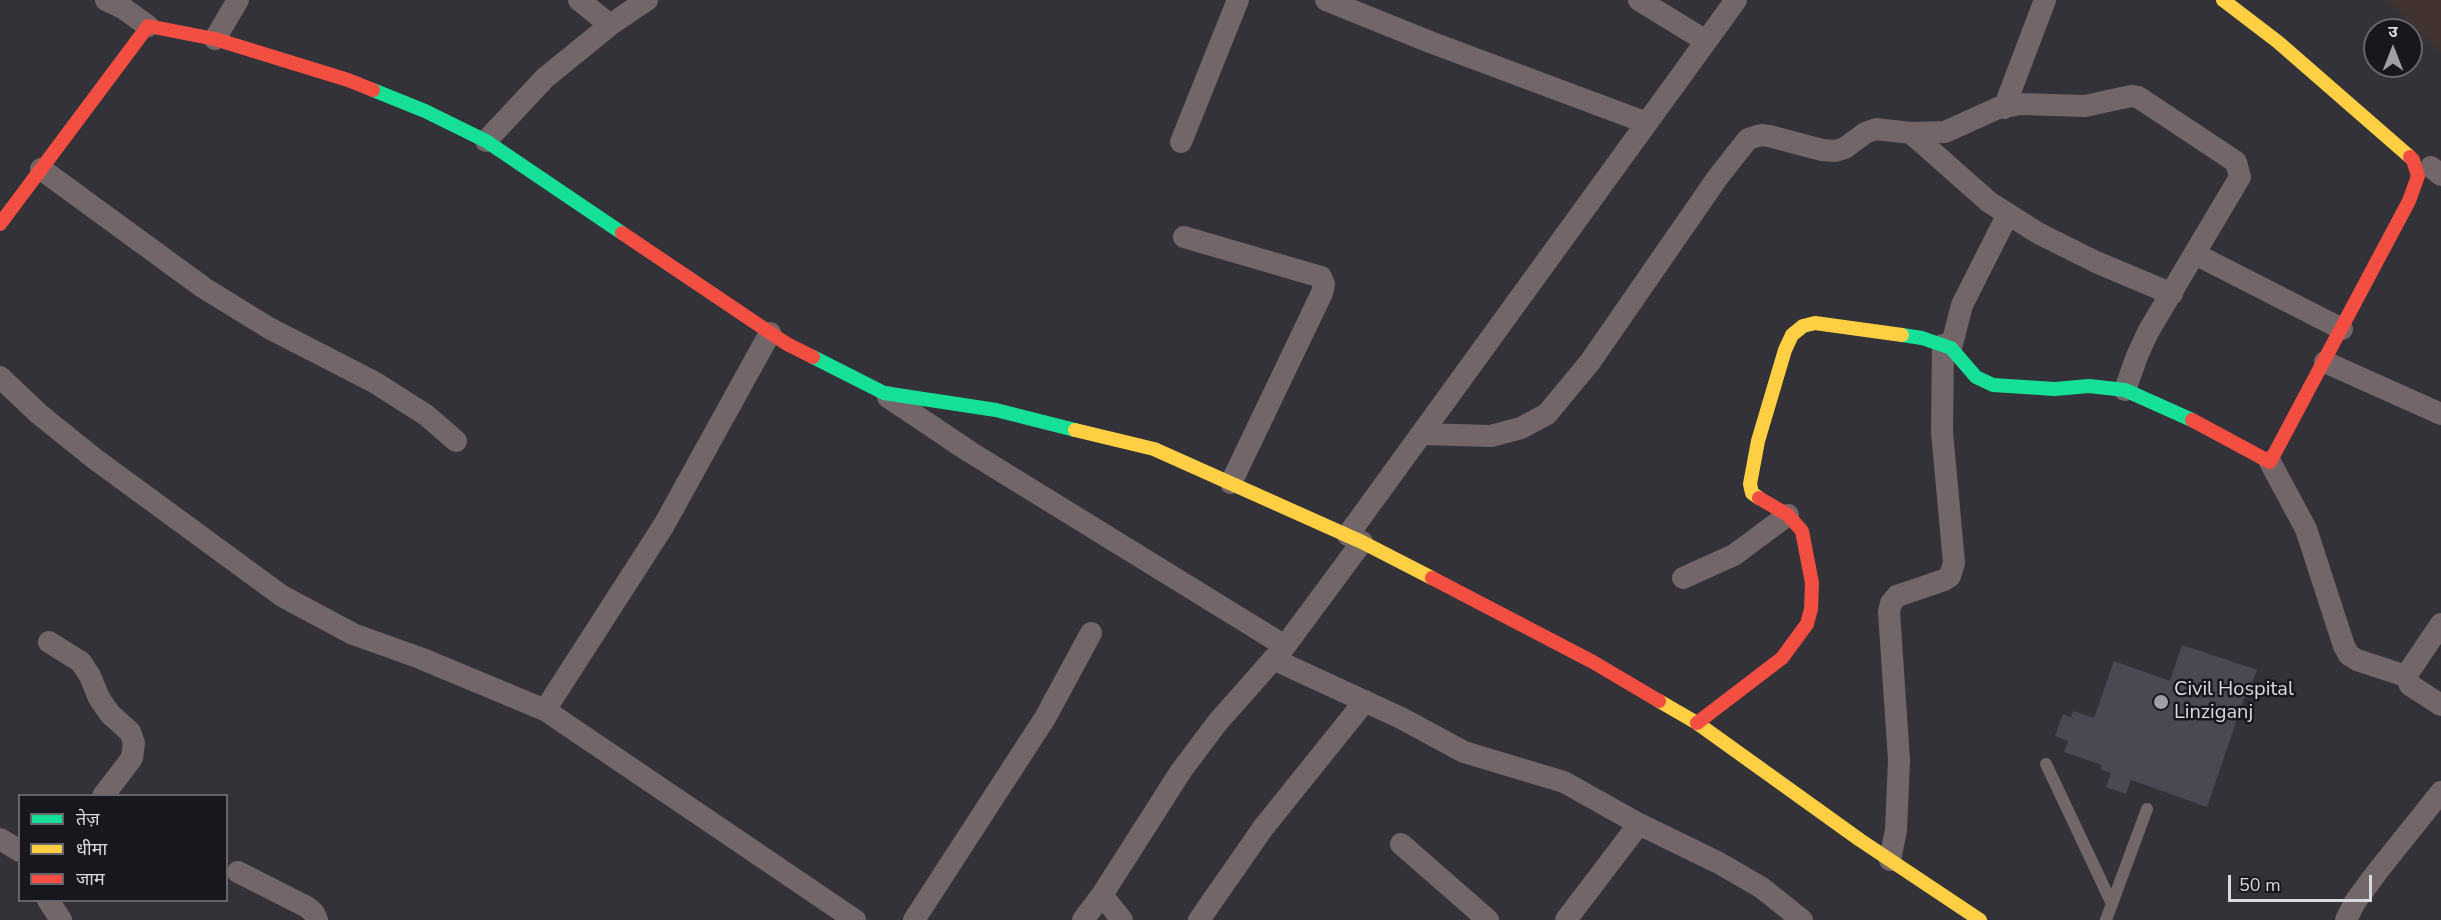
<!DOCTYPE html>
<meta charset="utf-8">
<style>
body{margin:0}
#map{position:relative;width:2441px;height:920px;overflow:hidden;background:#323238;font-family:"Nunito Sans","Noto Sans Devanagari",sans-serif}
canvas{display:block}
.legend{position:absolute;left:18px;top:794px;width:210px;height:108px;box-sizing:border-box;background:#18171d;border:2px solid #66656c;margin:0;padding:8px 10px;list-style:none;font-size:18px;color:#dadae2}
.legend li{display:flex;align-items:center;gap:12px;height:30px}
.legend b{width:30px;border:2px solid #66656c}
.north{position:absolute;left:2363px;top:18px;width:60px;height:60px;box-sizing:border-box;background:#18171d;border:2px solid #66656c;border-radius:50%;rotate:0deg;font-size:16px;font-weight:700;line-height:24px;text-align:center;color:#dadae2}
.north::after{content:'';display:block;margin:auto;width:21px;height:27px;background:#9f9fa6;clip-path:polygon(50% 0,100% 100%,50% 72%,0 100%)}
.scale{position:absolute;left:2228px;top:875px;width:144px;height:27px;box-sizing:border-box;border:3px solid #dadae2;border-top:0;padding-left:8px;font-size:18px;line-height:21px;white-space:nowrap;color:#dadae2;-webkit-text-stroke:4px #18171d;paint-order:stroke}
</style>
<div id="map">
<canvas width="2441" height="920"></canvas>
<ul class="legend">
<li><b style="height:8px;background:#16e098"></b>तेज़</li>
<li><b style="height:8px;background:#ffcf43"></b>धीमा</li>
<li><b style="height:8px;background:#f24e42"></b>जाम</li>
</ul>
<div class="north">उ</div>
<div class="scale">50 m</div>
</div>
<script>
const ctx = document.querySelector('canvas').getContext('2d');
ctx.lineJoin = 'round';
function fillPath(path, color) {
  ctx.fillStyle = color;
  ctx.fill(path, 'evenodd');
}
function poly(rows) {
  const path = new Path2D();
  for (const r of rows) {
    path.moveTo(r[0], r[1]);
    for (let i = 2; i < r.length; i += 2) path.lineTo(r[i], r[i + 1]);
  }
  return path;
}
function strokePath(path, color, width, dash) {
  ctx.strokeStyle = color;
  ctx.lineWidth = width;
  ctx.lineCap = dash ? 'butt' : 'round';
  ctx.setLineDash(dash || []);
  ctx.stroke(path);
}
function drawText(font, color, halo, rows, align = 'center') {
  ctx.font = font + ' "Nunito Sans",sans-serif';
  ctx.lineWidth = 5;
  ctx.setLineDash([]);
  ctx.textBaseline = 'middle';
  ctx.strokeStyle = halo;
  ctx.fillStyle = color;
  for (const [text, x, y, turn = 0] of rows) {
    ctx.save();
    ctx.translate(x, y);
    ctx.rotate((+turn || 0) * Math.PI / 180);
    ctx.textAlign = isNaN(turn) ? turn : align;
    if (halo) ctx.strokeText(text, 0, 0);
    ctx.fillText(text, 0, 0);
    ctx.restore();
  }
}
const commercial = poly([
 [2387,0,2441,0,2441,53]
]);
const building = poly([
 [2182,645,2257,670,2250,688,2248,687,2207,807,2131,780,2126,794,2106,787,2111,773,2100,769,2102,765,2064,752,2068,741,2055,736,2063,714,2071,717,2073,711,2094,718,2114,661,2170,681]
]);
const lane = poly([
 [2046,764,2112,904],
 [2106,920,2147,809]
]);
const street = poly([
 [106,0,123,8,148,26],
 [579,0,610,25],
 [1326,0,1430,42,1647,123],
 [1639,0,1706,41],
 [215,39,238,0],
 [2004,108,2045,0],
 [1911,133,1989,202,2038,233,2096,262,2172,294],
 [486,141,545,78,610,25,647,0],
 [1181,142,1238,0],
 [2431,167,2441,175],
 [41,169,204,288,269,328,374,382,426,415,456,441],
 [1184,237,1321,277,1324,284,1322,293,1231,483],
 [2195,254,2342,329],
 [1951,348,1962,305,2008,214],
 [2325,362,2441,414],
 [0,377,39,414,95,459,282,596,353,634,420,658,545,710,855,920],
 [888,397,970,452,1285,646],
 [1421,434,1491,436,1521,428,1547,414,1590,362,1718,177,1748,139,1761,135,1769,136,1822,150,1835,151,1845,148,1865,133,1876,129,1911,133,1945,132,1998,108,2021,104,2085,106,2131,96,2138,97,2236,162,2240,177,2148,332,2137,356,2125,390],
 [2270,462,2306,529,2344,646,2349,655,2357,660,2406,676],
 [1348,535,1736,0],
 [1683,578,1734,555,1788,515],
 [2441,624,2406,676,2410,685,2441,705],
 [49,642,81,662,90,676,99,698,110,714,130,732,134,743,132,758,103,796],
 [1273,659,1401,718,1464,752,1564,782,1639,824,1719,863,1762,888,1802,920],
 [545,710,664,525,770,333],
 [0,839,20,851],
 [1401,844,1488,920],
 [1890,860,1896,830,1899,760,1889,612,1891,603,1897,596,1944,580,1950,576,1954,563,1942,432,1943,345],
 [238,872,307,907,314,913,317,920],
 [1102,895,1122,920],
 [48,900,61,920],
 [914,920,1045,718,1091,633],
 [1083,920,1102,895,1181,771,1217,723,1285,646,1362,542],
 [1199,920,1263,828,1365,701],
 [1566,920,1639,824],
 [2346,920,2355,902,2377,872,2441,792]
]);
const fast = poly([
 [373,90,425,111,486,141,622,233],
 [1902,335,1922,338,1951,348,1976,377,1993,385,2055,389,2089,386,2125,390,2192,420],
 [813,357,884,393,996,410,1075,430]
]);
const slow = poly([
 [2223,0,2278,42,2410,157],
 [1075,430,1154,449,1362,542,1432,578],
 [1759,498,1752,493,1750,484,1758,441,1785,350,1792,335,1803,326,1815,323,1902,335],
 [1659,701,1697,723,1860,840,1980,920]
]);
const jam = poly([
 [0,224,148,26,215,39,348,80,373,90],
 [622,233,787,344,813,357],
 [2192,420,2270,462,2409,201,2418,176,2413,160,2410,157],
 [1432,578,1593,662,1659,701],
 [1697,723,1782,658,1807,624,1811,609,1812,583,1802,531,1788,515,1759,498]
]);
const markers = [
 [2161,702,8,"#9f9fa6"]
];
const poiNames = [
 ["Civil Hospital",2174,690],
 ["Linziganj",2174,713]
];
fillPath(commercial, '#42332e');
fillPath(building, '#494954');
strokePath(lane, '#726668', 12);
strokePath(street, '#726668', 22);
strokePath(fast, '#16e098', 14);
strokePath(slow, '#ffcf43', 14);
strokePath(jam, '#f24e42', 14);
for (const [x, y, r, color] of markers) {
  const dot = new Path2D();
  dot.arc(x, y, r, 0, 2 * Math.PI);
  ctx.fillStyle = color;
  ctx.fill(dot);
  strokePath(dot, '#18171d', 2);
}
drawText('20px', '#dadae2', '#18171d', poiNames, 'left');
</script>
